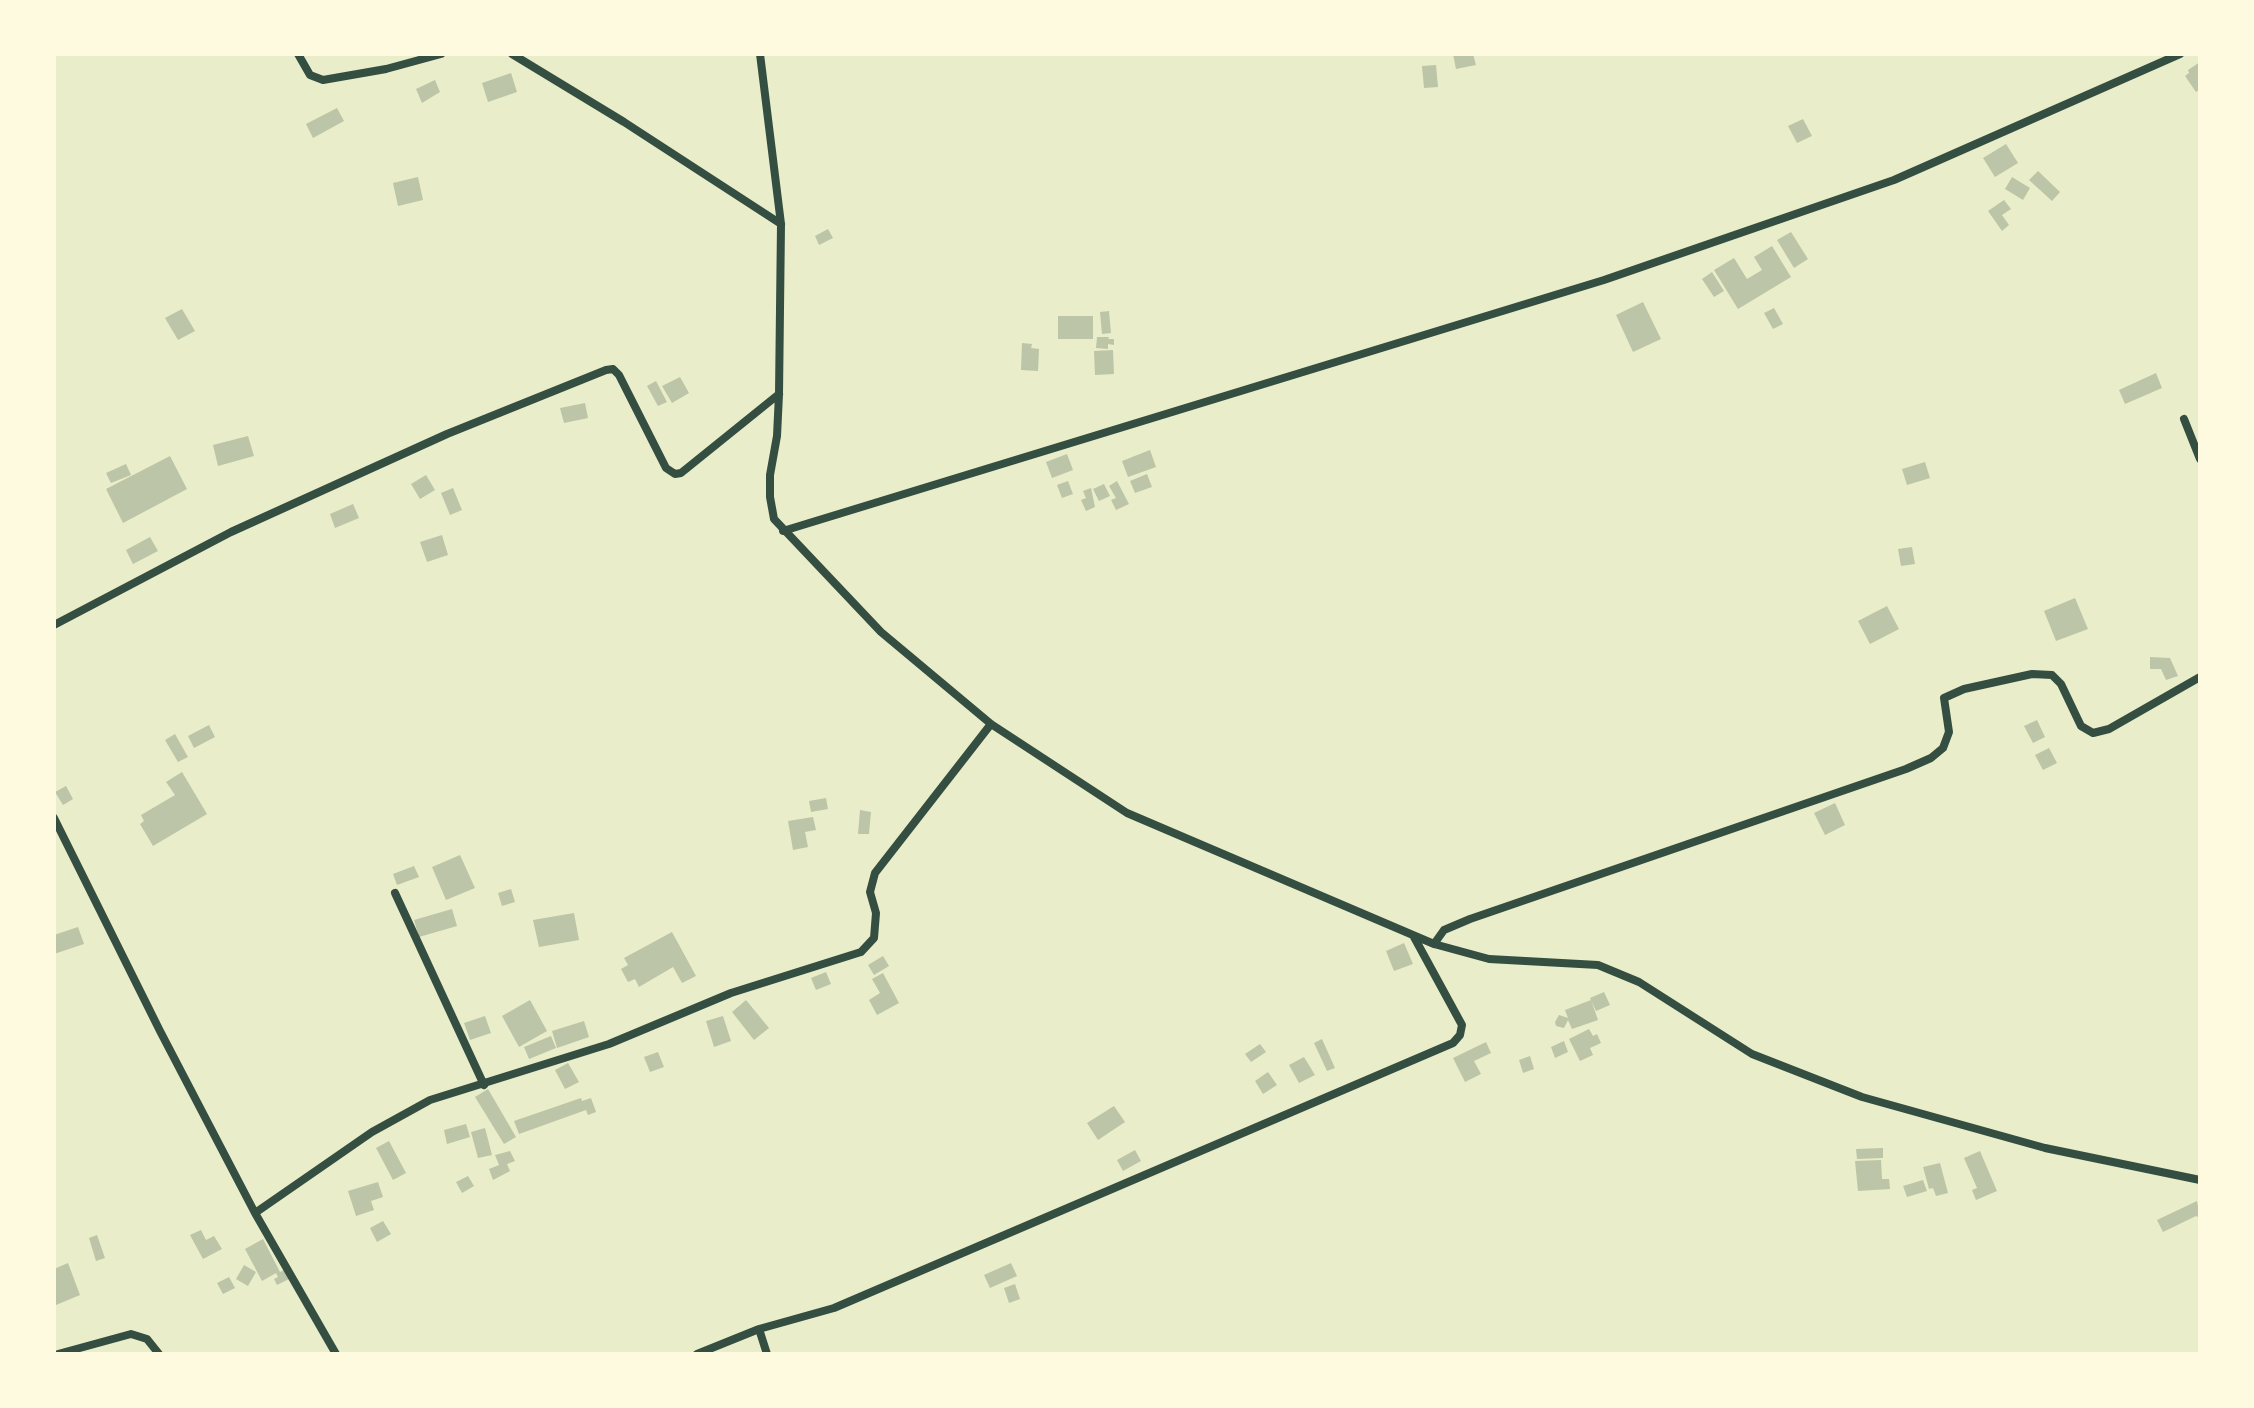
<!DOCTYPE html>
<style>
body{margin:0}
#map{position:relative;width:2254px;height:1408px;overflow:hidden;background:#e9edc9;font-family:"Varela Round",sans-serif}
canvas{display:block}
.frame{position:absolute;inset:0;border:56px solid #fefae0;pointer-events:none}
</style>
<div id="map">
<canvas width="2254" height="1408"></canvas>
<div class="frame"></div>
</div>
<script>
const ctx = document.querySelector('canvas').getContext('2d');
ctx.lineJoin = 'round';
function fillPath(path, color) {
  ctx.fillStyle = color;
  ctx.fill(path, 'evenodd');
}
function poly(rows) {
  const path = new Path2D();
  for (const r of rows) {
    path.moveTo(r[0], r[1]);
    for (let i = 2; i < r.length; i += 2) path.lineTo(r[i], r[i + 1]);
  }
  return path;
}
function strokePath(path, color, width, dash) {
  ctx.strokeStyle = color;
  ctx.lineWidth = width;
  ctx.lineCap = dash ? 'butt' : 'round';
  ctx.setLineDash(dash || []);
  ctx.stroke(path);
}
const building = poly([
 [1453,54,1473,54,1476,65,1456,69],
 [2200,62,2200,89,2196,92,2185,76,2189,73,2188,70],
 [1436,65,1438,87,1424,88,1422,66],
 [511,73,517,92,488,102,482,83],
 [435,80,440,92,422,103,416,89],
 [337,108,344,121,313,138,306,124],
 [1803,119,1812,136,1797,143,1788,126],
 [2006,144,2018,163,1995,177,1983,158],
 [2038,171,2060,192,2052,201,2029,180],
 [418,177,423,200,398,206,393,183],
 [2012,177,2030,188,2023,200,2005,189],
 [2004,200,2011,209,2002,215,2009,225,2002,231,1988,211],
 [828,229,833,238,819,245,815,236],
 [1791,232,1808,259,1794,268,1777,240],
 [1772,246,1791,277,1738,309,1714,270,1734,258,1747,279,1762,270,1754,257],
 [1712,272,1724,291,1714,297,1702,279],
 [1643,302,1661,339,1633,352,1616,315],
 [1774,308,1783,324,1773,329,1764,313],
 [182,309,195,331,178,340,165,318],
 [1109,311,1111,333,1102,334,1100,312],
 [1058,316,1093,316,1093,339,1058,339],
 [1097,337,1109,337,1108,339,1114,339,1114,345,1108,344,1108,349,1096,348],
 [1022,343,1032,344,1031,348,1039,349,1038,371,1021,370],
 [1113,350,1114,374,1095,375,1094,351],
 [2156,373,2162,388,2125,404,2119,390],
 [680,377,689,393,672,403,662,386],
 [656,381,667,402,658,406,647,386],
 [585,403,588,418,564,423,560,408],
 [248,436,254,456,218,466,213,445],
 [1150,450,1156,467,1128,477,1122,461],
 [1067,454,1073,470,1052,478,1046,462],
 [170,456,187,489,123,523,106,489],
 [1925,462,1930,478,1907,485,1902,469],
 [126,464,131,475,111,483,106,473],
 [1147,474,1152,487,1135,493,1130,481],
 [426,475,435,490,420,499,411,484],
 [1068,481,1073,494,1062,498,1057,485],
 [1117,481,1129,504,1116,510,1111,500,1116,498,1109,486],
 [1104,484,1110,496,1099,501,1093,489],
 [453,488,462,510,450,515,441,493],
 [1091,488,1095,507,1086,511,1081,500,1086,498,1083,491],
 [353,504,359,518,335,528,330,514],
 [442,535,448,555,427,562,420,542],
 [150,537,158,551,133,564,126,550],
 [1912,547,1915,564,1901,566,1898,549],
 [2075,598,2088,629,2056,641,2044,611],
 [1887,606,1899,629,1870,644,1858,621],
 [2150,657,2170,658,2178,676,2166,680,2161,669,2150,669],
 [2037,720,2045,737,2033,743,2024,726],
 [209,725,215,737,194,748,188,736],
 [175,734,188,757,178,762,165,740],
 [2049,748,2057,763,2043,770,2035,755],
 [182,772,207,814,153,846,140,824,144,821,141,815,175,795,166,782],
 [66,786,73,799,63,805,55,792],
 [826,798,828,809,811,812,809,801],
 [1835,803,1845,825,1825,835,1814,813],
 [860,810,871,812,869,834,858,834],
 [813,817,816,830,805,832,808,847,793,850,788,821],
 [460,855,475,888,446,900,432,867],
 [414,866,419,877,397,885,393,874],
 [511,889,515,902,502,906,498,893],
 [452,909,457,926,419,937,414,920],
 [574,913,579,940,539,947,533,920],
 [78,927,84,944,54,954,54,935],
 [672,932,696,976,682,983,673,967,639,987,635,979,628,982,621,969,628,965,624,958],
 [1404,943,1413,964,1394,971,1386,951],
 [883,956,889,966,874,975,868,965],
 [826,972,831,984,816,990,811,978],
 [883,973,899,1003,877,1015,869,1000,880,993,872,979],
 [1604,992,1610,1005,1596,1011,1590,998],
 [530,1000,547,1031,519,1047,502,1016],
 [746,1000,769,1028,754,1040,732,1012],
 [1591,1000,1598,1020,1572,1029,1568,1020,1564,1028,1556,1026,1555,1022,1559,1015,1568,1018,1565,1010],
 [485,1016,491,1033,470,1040,464,1023],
 [723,1016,731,1041,714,1047,706,1021],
 [584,1021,589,1037,557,1048,552,1031],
 [1589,1029,1593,1036,1597,1034,1601,1043,1590,1048,1593,1055,1580,1061,1569,1039],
 [551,1036,556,1048,529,1059,524,1047],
 [1322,1039,1335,1068,1327,1071,1314,1043],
 [1564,1041,1568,1052,1555,1058,1551,1047],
 [1486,1042,1491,1053,1474,1061,1481,1074,1465,1082,1453,1058],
 [1260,1044,1266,1052,1251,1062,1245,1054],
 [658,1052,664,1067,650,1072,644,1057],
 [1530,1056,1534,1069,1523,1073,1519,1060],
 [1304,1057,1315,1075,1299,1083,1289,1065],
 [568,1063,579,1082,565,1089,555,1070],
 [1268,1072,1277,1085,1263,1094,1255,1081],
 [488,1089,516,1137,504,1144,475,1097],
 [581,1098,582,1101,591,1098,596,1112,588,1115,586,1110,519,1134,514,1121],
 [1114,1106,1125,1122,1098,1140,1087,1123],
 [466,1124,470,1137,447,1144,444,1130],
 [485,1128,492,1155,478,1158,471,1132],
 [389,1141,406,1173,393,1180,376,1148],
 [1883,1148,1883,1158,1857,1159,1856,1149],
 [1135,1150,1141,1161,1123,1171,1117,1160],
 [510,1151,515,1161,507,1164,510,1171,493,1180,489,1169,499,1165,495,1155],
 [1980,1151,1997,1191,1976,1200,1972,1190,1977,1188,1964,1158],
 [1881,1160,1882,1179,1889,1179,1890,1189,1858,1191,1855,1161],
 [1940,1163,1948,1193,1936,1196,1933,1188,1929,1189,1923,1167],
 [468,1176,474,1186,462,1193,456,1182],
 [1923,1180,1927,1191,1907,1197,1903,1186],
 [378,1182,383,1197,371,1201,374,1210,356,1216,348,1191],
 [2197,1201,2200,1218,2196,1216,2163,1232,2157,1220],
 [383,1221,391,1234,377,1242,370,1228],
 [201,1230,206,1240,214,1236,222,1249,203,1259,190,1235],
 [97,1235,105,1258,96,1261,89,1238],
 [263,1239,280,1272,286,1269,291,1278,277,1285,274,1279,278,1277,276,1273,262,1281,245,1249],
 [68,1263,80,1295,56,1305,54,1269],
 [1011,1263,1017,1276,990,1288,984,1275],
 [244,1265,256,1272,248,1286,236,1279],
 [229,1277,235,1288,223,1294,217,1283],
 [1015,1284,1020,1299,1009,1303,1004,1288]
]);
const minor = poly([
 [298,54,310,75,323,80,386,69,441,54],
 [512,54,624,122,781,224],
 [760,54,781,224,779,394,777,436,770,475,770,497,774,519,881,632,991,724,1127,813,1434,944,1489,959,1598,965,1639,982,1752,1054,1862,1097,2045,1148,2200,1180],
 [2184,419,2200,459],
 [783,531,1604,280,1894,180,2180,54],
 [54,625,231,532,447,434,606,370,613,369,619,375,666,468,675,474,681,473,779,394],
 [54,818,160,1031,255,1213,336,1354],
 [395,893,484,1085],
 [1434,944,1444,930,1470,919,1906,769,1931,758,1943,748,1949,732,1944,698,1964,689,2032,674,2052,675,2061,684,2081,726,2093,733,2109,729,2200,677],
 [255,1213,372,1132,430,1100,609,1044,731,993,861,952,874,938,876,913,870,892,875,873,991,724],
 [759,1329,767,1354],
 [58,1354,131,1334,147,1339,159,1354],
 [697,1354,759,1329,834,1308,1453,1043,1460,1035,1462,1025,1414,937]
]);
fillPath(building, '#bcc5a7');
strokePath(minor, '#344e41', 8);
</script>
